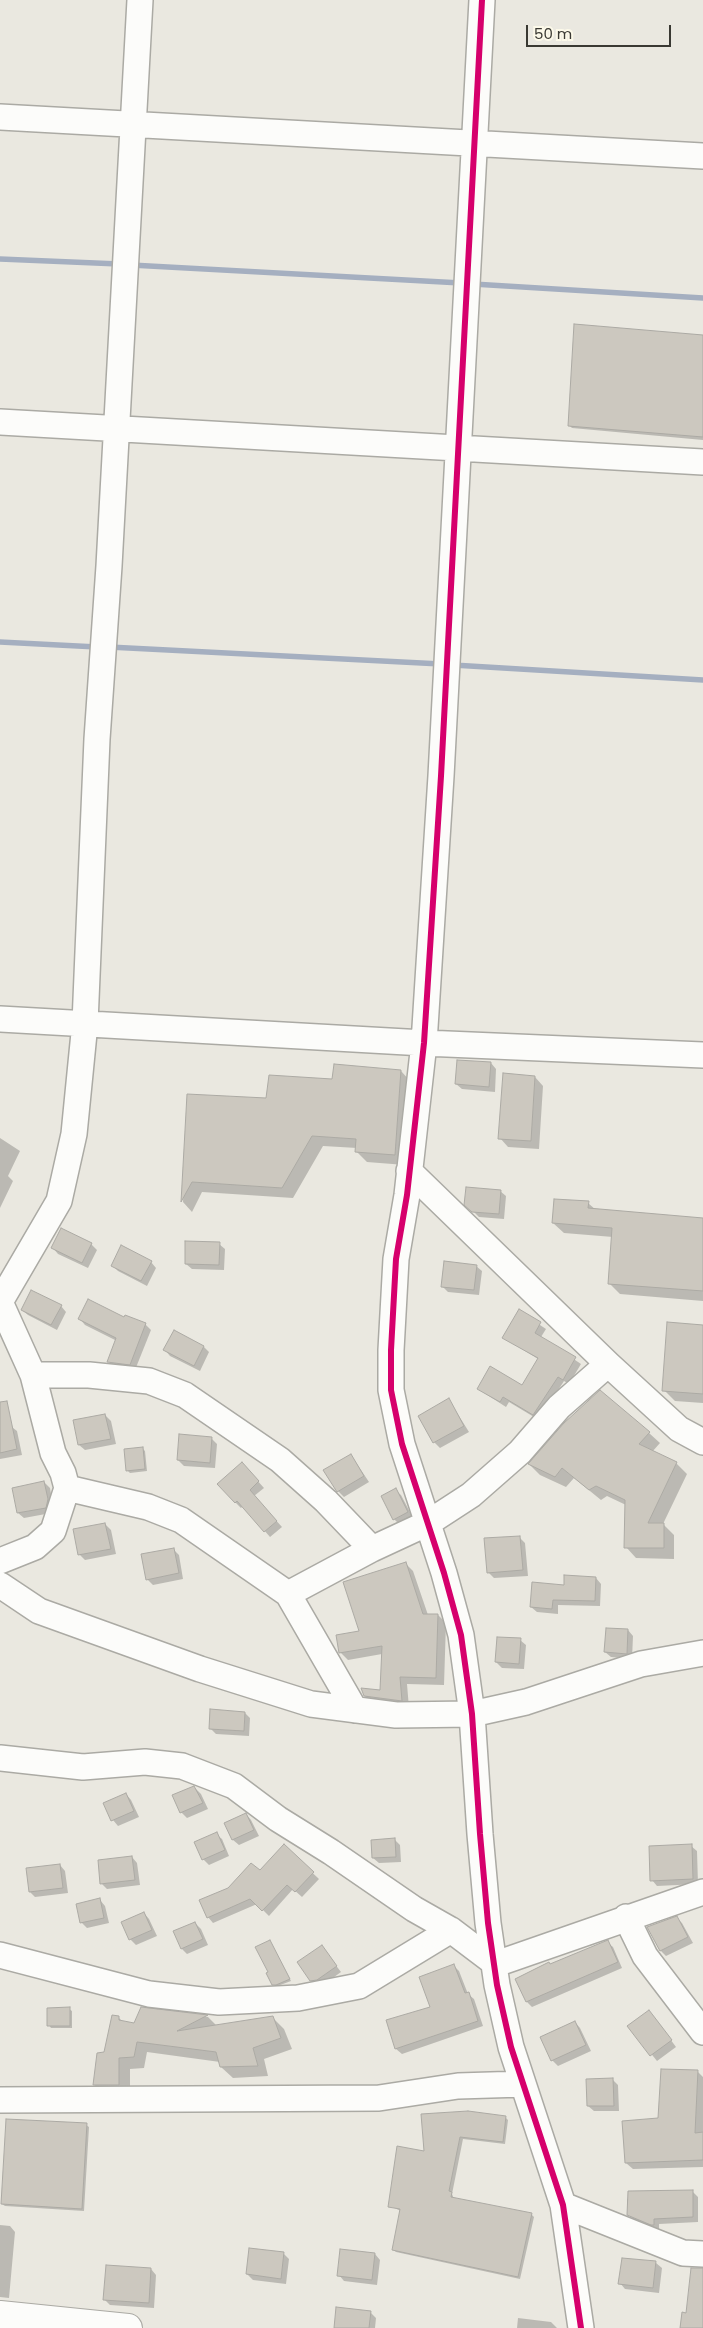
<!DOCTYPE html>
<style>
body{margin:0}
#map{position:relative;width:703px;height:2328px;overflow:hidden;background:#eae8e0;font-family:Poppins,sans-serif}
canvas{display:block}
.scale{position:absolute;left:526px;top:25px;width:145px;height:22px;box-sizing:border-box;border:2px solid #3a3933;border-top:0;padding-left:6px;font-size:15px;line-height:18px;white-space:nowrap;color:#3a3933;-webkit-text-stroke:4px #fcf9e9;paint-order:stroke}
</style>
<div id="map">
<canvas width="703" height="2328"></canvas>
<div class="scale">50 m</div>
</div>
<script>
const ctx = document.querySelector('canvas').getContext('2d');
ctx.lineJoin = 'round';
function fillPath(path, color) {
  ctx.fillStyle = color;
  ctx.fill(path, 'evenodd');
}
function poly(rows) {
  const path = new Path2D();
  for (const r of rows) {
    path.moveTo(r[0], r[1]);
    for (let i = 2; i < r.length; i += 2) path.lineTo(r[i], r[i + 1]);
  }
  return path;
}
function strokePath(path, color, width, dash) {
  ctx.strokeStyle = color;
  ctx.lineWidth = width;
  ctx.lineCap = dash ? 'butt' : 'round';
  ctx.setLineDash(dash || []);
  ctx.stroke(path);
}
const shadow = poly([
 [703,337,703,440,572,428,569,425],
 [491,1063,496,1069,495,1092,462,1089,456,1084],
 [401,1071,411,1082,405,1165,367,1162,357,1152,357,1148,323,1146,293,1198,202,1192,192,1212,183,1202,188,1096,267,1099,333,1081],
 [535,1077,543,1086,539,1149,508,1147,500,1138],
 [0,1138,20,1151,8,1176,13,1181,0,1208],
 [500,1191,506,1196,504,1219,479,1217,466,1204],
 [588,1203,596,1210,703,1219,703,1301,620,1294,609,1283,613,1237,564,1233,553,1223],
 [62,1230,91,1244,97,1250,88,1268,58,1254,53,1248],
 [219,1244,225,1249,224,1270,192,1269,186,1264],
 [151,1262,156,1268,147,1286,118,1271,112,1265],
 [476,1266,482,1271,479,1295,448,1292,443,1287],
 [61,1306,66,1312,57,1330,28,1315,22,1310],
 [519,1311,546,1329,541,1337,581,1364,569,1384,564,1381,539,1420,509,1402,506,1407,478,1389,522,1387,538,1359,504,1338],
 [80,1319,125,1319,145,1324,151,1330,135,1370,114,1367,109,1361,117,1341,85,1325],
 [703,1326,703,1403,675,1401,664,1390],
 [204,1347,209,1352,200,1371,170,1356,165,1350],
 [449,1400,469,1432,440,1448,434,1442],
 [105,1415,111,1421,116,1444,85,1450,79,1445,75,1421],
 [0,1418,17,1431,22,1455,0,1459],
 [649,1433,660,1443,652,1452,676,1463,687,1474,663,1524,674,1535,674,1559,636,1558,626,1547,626,1505,607,1496,601,1500,574,1478,566,1487,540,1475,529,1464],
 [211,1438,217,1444,215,1468,184,1466,178,1460],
 [142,1448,145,1451,147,1471,130,1473,127,1470],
 [351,1455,369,1482,344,1497,338,1491],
 [247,1469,264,1488,254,1496,282,1527,270,1537,243,1506,241,1508,235,1502],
 [44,1482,50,1488,53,1506,51,1513,24,1518,18,1513],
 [395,1490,401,1495,413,1518,400,1525,394,1519],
 [105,1524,111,1530,116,1554,85,1560,79,1554],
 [519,1537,525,1543,528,1576,494,1578,488,1572],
 [173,1549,179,1555,183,1579,153,1585,147,1579],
 [405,1563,413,1571,428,1615,438,1615,446,1623,444,1685,407,1684,409,1708,373,1704,365,1696,381,1691,382,1654,348,1660,340,1652,361,1632],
 [596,1578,601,1584,600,1606,558,1605,558,1614,537,1612,531,1607,565,1586],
 [628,1630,633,1636,632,1659,611,1657,605,1652],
 [520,1640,526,1645,524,1669,502,1668,496,1662],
 [245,1713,250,1718,249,1736,216,1734,210,1728],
 [195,1788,201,1794,208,1809,187,1818,181,1812,174,1796],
 [126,1794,131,1800,139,1817,118,1826,113,1820],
 [246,1814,251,1820,259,1836,239,1845,233,1840,226,1823],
 [216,1834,222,1839,229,1856,209,1865,203,1859],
 [394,1839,400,1845,401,1862,379,1863,373,1858],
 [284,1846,319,1879,302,1897,293,1889,269,1916,257,1904,213,1923,208,1917,228,1889,260,1872],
 [691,1846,697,1851,698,1884,657,1886,652,1880],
 [132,1857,137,1863,140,1885,107,1889,102,1884],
 [60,1865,65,1871,68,1893,35,1897,30,1892],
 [100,1900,105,1906,109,1923,87,1928,81,1922],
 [144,1913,149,1919,157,1936,136,1945,130,1939],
 [677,1918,682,1923,693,1943,666,1956,661,1951],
 [195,1923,201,1929,208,1945,187,1954,182,1949],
 [270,1941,291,1981,275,1987,270,1972],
 [607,1942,613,1947,622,1968,532,2007,527,2002,516,1979],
 [321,1946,341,1972,323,1985,317,1986,311,1980],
 [454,1966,459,1971,468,1994,474,1999,483,2026,402,2054,396,2049,432,2007],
 [141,2008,208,2017,217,2026,273,2018,284,2029,292,2049,264,2059,268,2076,233,2078,221,2067,220,2062,147,2052,144,2068,130,2069,130,2096,106,2096,94,2085,118,2017,123,2022,135,2024],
 [69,2009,72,2011,72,2028,51,2028,49,2025],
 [654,2017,676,2047,657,2061,629,2026],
 [575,2022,580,2028,591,2051,558,2066,552,2060],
 [697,2071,703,2077,703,2167,633,2169,626,2163],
 [612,2079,618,2085,619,2111,594,2111,588,2106],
 [423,2116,505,2117,508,2120,505,2144,463,2139,452,2194,454,2199,531,2214,534,2217,520,2279,396,2252,393,2249,401,2211,390,2206,426,2153],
 [86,2125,89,2127,84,2211,5,2206,2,2204],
 [692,2191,698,2197,698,2222,659,2224,659,2230,634,2220,628,2214,627,2199],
 [0,2225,10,2226,15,2232,9,2298,0,2297],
 [283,2253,289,2259,286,2284,253,2280,247,2274],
 [375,2254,380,2260,377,2285,344,2281,339,2275],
 [623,2259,656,2263,662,2268,659,2293,625,2289,620,2283],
 [151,2269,156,2275,154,2308,110,2305,104,2299],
 [371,2313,376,2318,375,2328,335,2328],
 [518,2318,551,2322,557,2328,517,2328]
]);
const stream = poly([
 [0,259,119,264],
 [131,265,461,283],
 [473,284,703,298],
 [0,642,97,647],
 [109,647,441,664],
 [453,665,703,680]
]);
const building = poly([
 [574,324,703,335,703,437,568,426,574,324],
 [457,1060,491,1062,489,1087,455,1084,457,1060],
 [334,1064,401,1070,395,1155,355,1152,356,1139,312,1136,282,1188,192,1182,181,1202,187,1094,266,1098,269,1075,332,1079,334,1064],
 [503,1073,535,1076,531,1141,498,1139,503,1073],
 [466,1187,501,1190,499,1214,472,1212,464,1205,466,1187],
 [554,1199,589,1201,588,1208,703,1218,703,1291,608,1284,612,1228,552,1223,554,1199],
 [61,1228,92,1243,82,1263,51,1248,61,1228],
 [185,1241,220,1242,219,1265,185,1264,185,1241],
 [121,1245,152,1261,141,1281,111,1266,121,1245],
 [444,1261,477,1265,474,1290,441,1287,444,1261],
 [31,1290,62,1305,51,1325,21,1310,31,1290],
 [88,1299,124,1317,125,1315,146,1323,130,1365,107,1362,116,1338,78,1319,88,1299],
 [519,1309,541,1322,535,1333,576,1357,563,1380,558,1377,533,1415,503,1397,500,1402,477,1389,490,1366,522,1385,538,1358,502,1338,519,1309],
 [667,1322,703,1325,703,1394,662,1391,667,1322],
 [174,1330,204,1346,194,1366,163,1350,174,1330],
 [600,1390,650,1432,639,1444,677,1462,648,1523,664,1523,664,1548,624,1548,625,1500,596,1486,589,1490,562,1468,555,1477,528,1464,564,1423,600,1390],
 [449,1398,464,1426,433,1443,418,1416,449,1398],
 [7,1401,17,1449,0,1453,0,1402,7,1401],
 [105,1414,111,1439,78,1445,73,1420,105,1414],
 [179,1434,212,1437,210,1463,177,1460,179,1434],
 [143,1447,145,1469,126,1471,124,1449,143,1447],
 [351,1454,364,1476,337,1492,323,1470,351,1454],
 [242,1462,259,1481,250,1490,277,1521,264,1532,237,1501,235,1503,217,1484,242,1462],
 [44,1481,48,1499,46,1508,17,1513,12,1488,44,1481],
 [396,1488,408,1512,393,1520,381,1496,396,1488],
 [105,1523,111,1549,78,1555,73,1529,105,1523],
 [520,1536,523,1570,487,1573,484,1538,520,1536],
 [174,1548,179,1573,146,1580,141,1554,174,1548],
 [406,1562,423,1614,438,1614,436,1678,400,1677,402,1701,364,1696,361,1688,380,1690,382,1646,339,1653,336,1635,359,1631,343,1582,406,1562],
 [564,1575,596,1577,595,1601,553,1600,552,1609,530,1607,532,1582,564,1585,564,1575],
 [606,1628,628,1629,627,1654,604,1652,606,1628],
 [497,1637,521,1638,519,1664,495,1662,497,1637],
 [210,1709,245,1712,244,1731,209,1729,210,1709],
 [194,1786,203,1803,180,1813,172,1795,194,1786],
 [126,1793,134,1811,111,1821,103,1803,126,1793],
 [246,1813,254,1830,232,1840,224,1823,246,1813],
 [217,1832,225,1850,202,1860,194,1842,217,1832],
 [395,1838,396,1857,372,1858,371,1840,395,1838],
 [284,1844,314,1872,295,1892,287,1885,262,1911,250,1899,207,1918,199,1900,228,1888,251,1863,260,1870,284,1844],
 [692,1844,693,1879,650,1881,649,1846,692,1844],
 [132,1856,135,1880,100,1884,98,1860,132,1856],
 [60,1864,63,1888,29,1892,26,1868,60,1864],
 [100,1898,104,1918,80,1923,76,1904,100,1898],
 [144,1912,152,1930,129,1940,121,1922,144,1912],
 [677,1916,688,1937,660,1951,647,1927,677,1916],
 [195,1922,203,1939,181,1949,173,1931,195,1922],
 [270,1940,290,1979,276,1985,272,1985,266,1973,268,1972,255,1947,270,1940],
 [608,1940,618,1962,526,2002,515,1979,549,1962,550,1964,608,1940],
 [322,1945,337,1966,317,1980,310,1981,297,1962,322,1945],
 [454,1964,465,1993,469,1992,478,2021,395,2049,386,2020,430,2007,419,1977,454,1964],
 [70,2007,70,2026,47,2026,47,2008,70,2007],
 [141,2007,208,2015,177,2031,273,2016,281,2038,253,2048,258,2066,220,2067,216,2052,137,2042,134,2057,119,2058,119,2085,93,2085,97,2053,104,2052,112,2015,119,2016,119,2020,134,2023,141,2007],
 [649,2010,672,2040,650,2056,627,2026,649,2010],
 [575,2021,586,2045,551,2061,540,2037,575,2021],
 [661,2069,698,2070,695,2133,703,2132,703,2160,625,2163,622,2121,658,2118,661,2069],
 [613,2078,614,2106,587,2106,586,2079,613,2078],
 [468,2111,506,2116,503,2142,460,2137,449,2191,452,2192,451,2197,532,2213,518,2277,392,2250,400,2209,388,2207,397,2146,424,2151,421,2114,468,2111],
 [6,2119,87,2123,82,2209,1,2204,6,2119],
 [693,2190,693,2217,654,2219,654,2225,651,2225,627,2215,628,2191,693,2190],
 [249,2248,284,2252,281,2279,246,2274,249,2248],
 [340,2249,375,2253,372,2280,337,2276,340,2249],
 [622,2258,656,2261,653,2288,618,2284,622,2258],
 [106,2265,151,2268,149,2303,103,2300,106,2265],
 [691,2268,703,2268,703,2328,680,2328,682,2312,686,2313,691,2268],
 [336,2307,371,2311,369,2328,334,2328,336,2307]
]);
const minor = poly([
 [482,0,441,776,424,1043,407,1195,396,1259,391,1350,391,1390,402,1444,444,1573,461,1635,472,1714,480,1834,488,1923,497,1985,511,2047,563,2205,581,2328],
 [0,117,703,156],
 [0,422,703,462],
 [0,1019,424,1043,703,1055],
 [409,1171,608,1364,679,1429,703,1442],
 [0,1302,59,1201,74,1134,85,1023,97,739,109,566,140,0],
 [0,1302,33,1375,53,1453,63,1473,67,1488,53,1531,35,1547,0,1561],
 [33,1375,89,1375,149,1381,185,1395,280,1460,326,1501,372,1549],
 [67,1488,148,1507,181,1520,288,1594,355,1710],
 [0,1585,39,1611,200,1669,311,1704,396,1715,472,1714,526,1702,641,1664,703,1653],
 [288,1594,372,1549,428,1523,471,1495,520,1452,559,1407,608,1364],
 [0,1758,83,1767,145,1762,182,1766,234,1786,278,1819,331,1852,414,1909,451,1930,496,1964,703,1892],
 [626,1917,645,1956,703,2032],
 [0,1955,149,1994,219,2002,298,1998,359,1986,451,1930],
 [0,2100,379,2098,458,2086,523,2084],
 [563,2205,683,2253,703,2254]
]);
const major = poly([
 [0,2315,128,2328]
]);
const cycleway = poly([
 [482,0,441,776,424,1043,407,1195,396,1259,391,1350,391,1390,402,1444,444,1573,461,1635,472,1714,480,1834,488,1923,497,1985,511,2047,563,2205,581,2328]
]);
fillPath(shadow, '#0003');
strokePath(stream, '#a5afc0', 5.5);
fillPath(building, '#ccc8bf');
strokePath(building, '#acaaa4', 1);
strokePath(minor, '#abaaa4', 28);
strokePath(major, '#abaaa4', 30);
strokePath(minor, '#fcfcfa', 25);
strokePath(major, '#fcfcfa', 28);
strokePath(cycleway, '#d6006c', 6);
</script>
